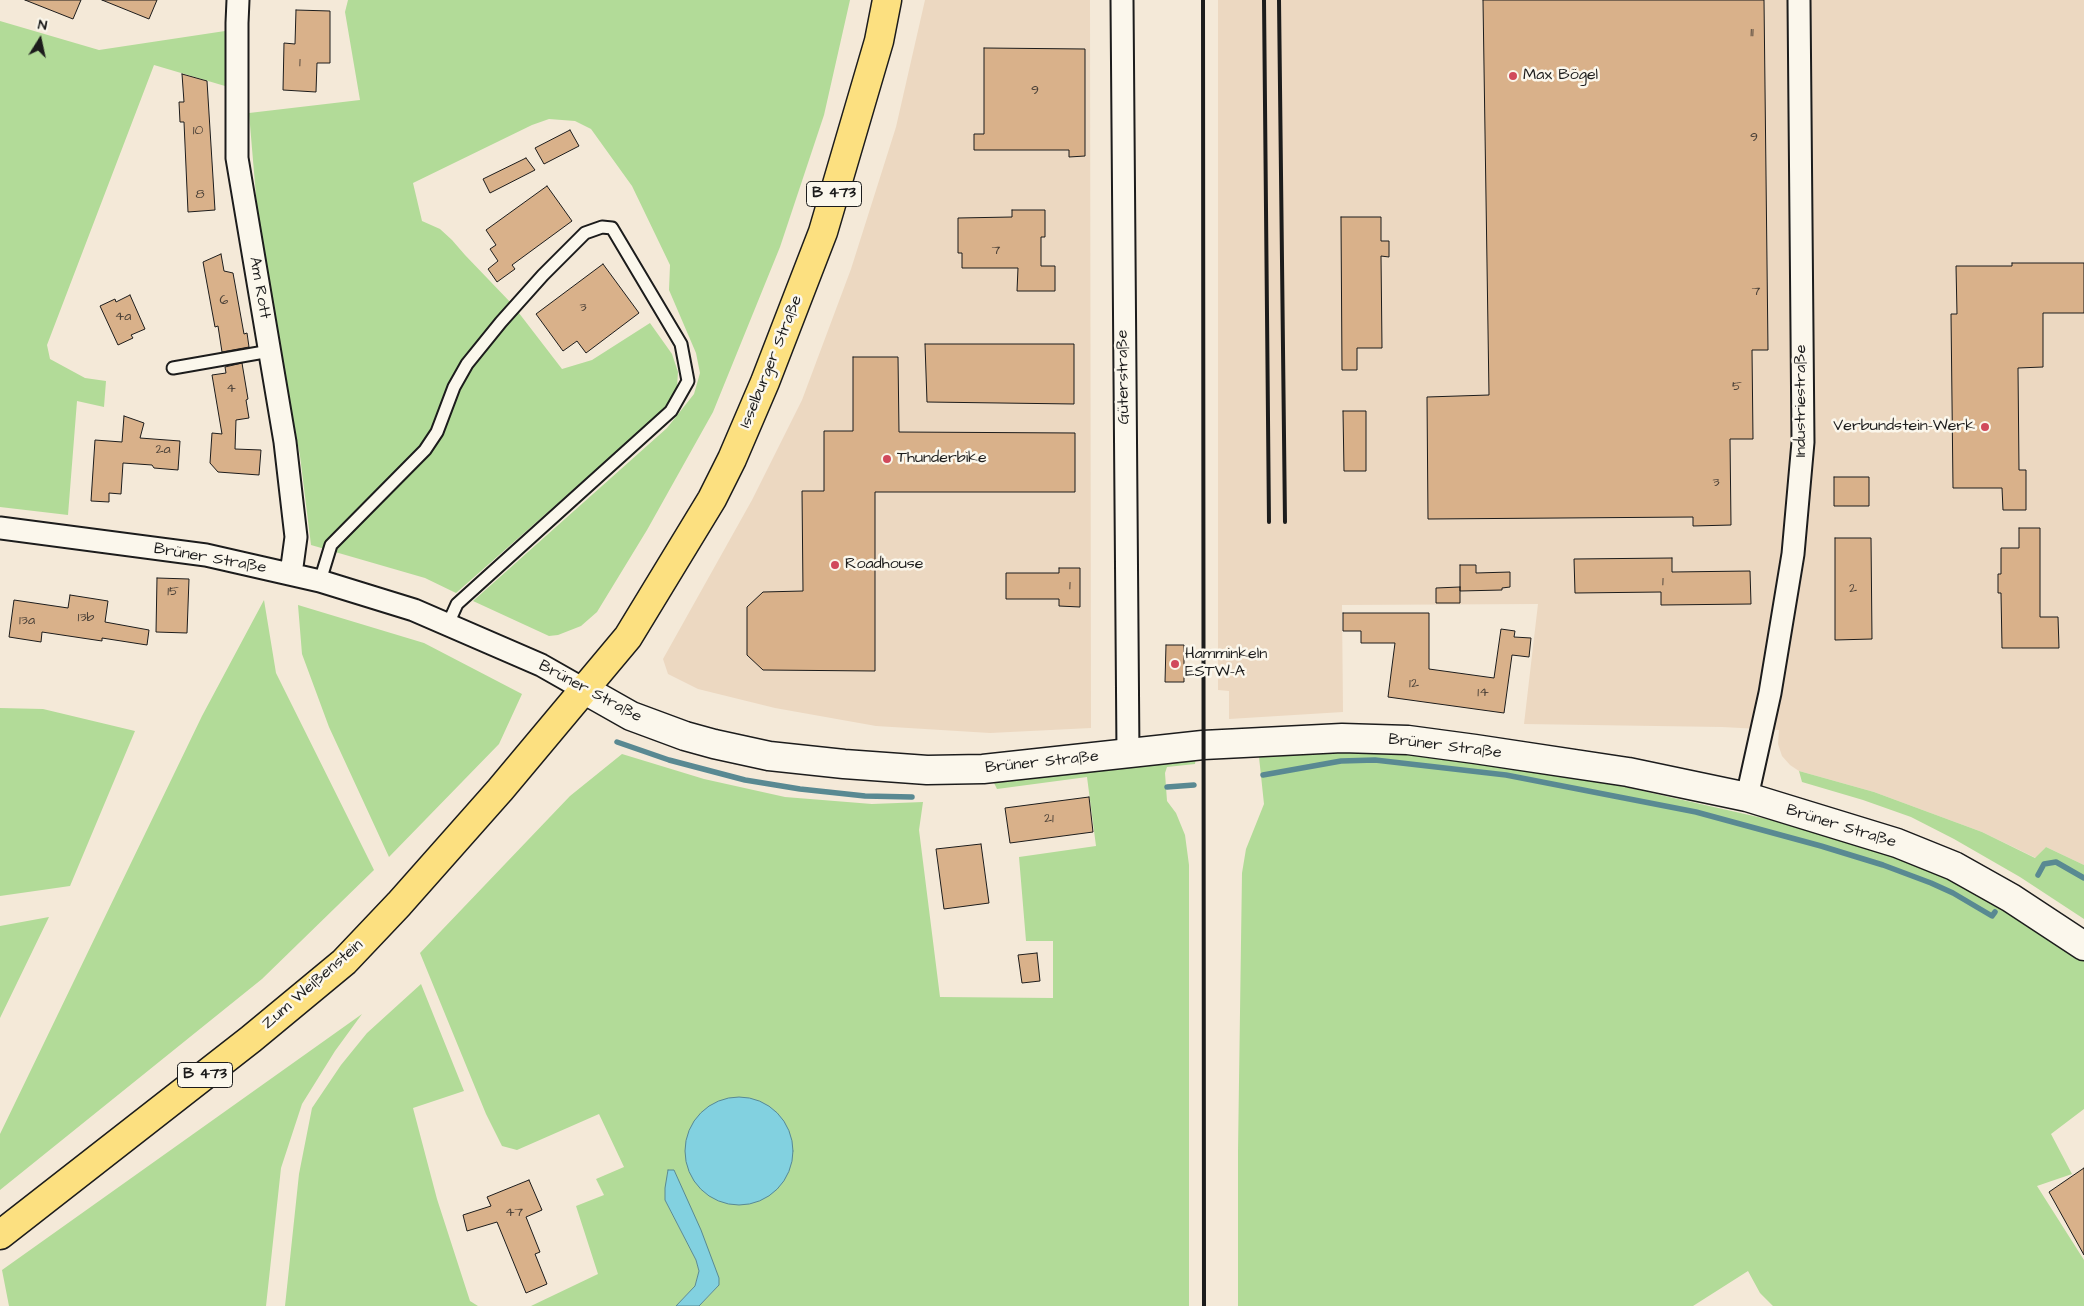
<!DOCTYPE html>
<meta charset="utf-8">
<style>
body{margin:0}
#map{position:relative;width:2084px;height:1306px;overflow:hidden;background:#f4e9d8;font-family:"Architects Daughter",sans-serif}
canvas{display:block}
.north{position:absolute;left:15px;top:15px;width:50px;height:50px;-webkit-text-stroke:4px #fbf7ec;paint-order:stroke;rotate:10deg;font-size:14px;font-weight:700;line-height:20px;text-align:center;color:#1c1c1c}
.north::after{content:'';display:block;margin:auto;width:18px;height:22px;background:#1c1c1c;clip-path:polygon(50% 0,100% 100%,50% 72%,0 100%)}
</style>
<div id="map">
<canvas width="2084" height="1306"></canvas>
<div class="north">N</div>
</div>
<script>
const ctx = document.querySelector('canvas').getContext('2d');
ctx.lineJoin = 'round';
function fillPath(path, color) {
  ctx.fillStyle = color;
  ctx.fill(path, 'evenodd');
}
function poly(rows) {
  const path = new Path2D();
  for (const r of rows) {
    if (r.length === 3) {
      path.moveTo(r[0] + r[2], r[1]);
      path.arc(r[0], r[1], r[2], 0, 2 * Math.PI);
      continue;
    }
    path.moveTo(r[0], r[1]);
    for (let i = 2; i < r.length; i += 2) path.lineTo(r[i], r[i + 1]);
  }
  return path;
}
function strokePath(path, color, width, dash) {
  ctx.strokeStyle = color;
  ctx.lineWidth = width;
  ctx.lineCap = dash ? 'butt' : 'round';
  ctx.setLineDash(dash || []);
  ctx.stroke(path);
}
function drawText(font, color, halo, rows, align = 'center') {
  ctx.font = font + ' "Architects Daughter",sans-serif';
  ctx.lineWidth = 5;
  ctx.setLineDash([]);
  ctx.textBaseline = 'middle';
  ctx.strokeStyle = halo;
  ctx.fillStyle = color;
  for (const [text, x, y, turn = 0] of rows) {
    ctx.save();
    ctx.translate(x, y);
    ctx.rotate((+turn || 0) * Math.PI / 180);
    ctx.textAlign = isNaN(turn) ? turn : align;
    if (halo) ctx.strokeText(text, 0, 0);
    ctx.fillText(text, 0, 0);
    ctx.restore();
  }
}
const built = poly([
 [925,0,1090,0,1091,728,990,733,876,726,775,708,698,689,668,674,663,659,752,500,802,400,851,269,896,127],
 [1218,0,2084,0,2084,865,2046,847,2036,858,1982,832,1874,792,1799,771,1790,765,1782,756,1778,744,1779,730,1722,727,1524,724,1538,604,1342,605,1343,712,1229,719,1229,691,1218,690]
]);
const green = poly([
 [348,0,850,0,824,115,780,247,713,412,647,530,597,612,581,626,558,635,549,636,473,601,667,428,694,394,700,373,696,353,669,290,670,265,632,186,591,129,575,121,549,119,532,125,413,183,422,221,440,229,452,240,465,255,512,304,562,369,592,360,650,323,672,354,678,372,677,387,667,407,456,593,425,578,311,545,300,456,260,243,249,113,360,100,345,12],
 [0,21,99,50,225,31,225,86,154,65,47,345,50,359,85,378,106,381,104,407,77,401,68,515,0,507],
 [264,600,276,673,374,870,262,979,0,1190,0,1134,202,716],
 [298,605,424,643,522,694,499,744,389,857,329,727,302,654],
 [0,708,43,709,135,731,70,886,0,896],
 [1385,749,1529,769,1625,787,1767,819,1828,836,1906,861,1952,879,1990,900,2084,960,2084,1109,2051,1134,2072,1174,2037,1186,2084,1260,2084,1306,1773,1306,1760,1293,1748,1271,1693,1306,1238,1306,1238,1151,1242,873,1246,849,1264,804,1259,757,1269,756,1278,752],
 [622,754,704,779,785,797,872,804,923,802,919,830,940,997,1053,998,1053,941,1026,941,1019,857,1096,846,1087,777,997,789,993,781,1196,757,1195,764,1167,767,1165,773,1167,801,1176,813,1185,835,1189,865,1189,1306,699,1306,719,1285,674,1170,668,1170,665,1200,696,1260,699,1271,695,1286,676,1306,531,1306,598,1274,576,1206,604,1195,596,1179,624,1167,599,1114,517,1150,502,1146,486,1114,420,953,570,796],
 [1799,771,1874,792,1982,832,2035,858,2046,847,2084,865,2084,919,2020,877,1954,839,1911,817,1863,800,1802,782],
 [49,917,0,1018,0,926],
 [421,984,464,1091,413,1108,437,1199,470,1301,478,1306,285,1306,299,1174,312,1108,341,1065,367,1033],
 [362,1014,335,1051,302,1104,281,1168,266,1306,9,1306,2,1270]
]);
const water = poly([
 [739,1151,54],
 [668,1170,674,1170,701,1230,719,1278,719,1285,699,1306,676,1306,695,1286,699,1271,696,1260,665,1200,665,1188,668,1170]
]);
const stream = poly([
 [617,742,669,760,745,780,800,789,865,796,912,797],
 [1263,775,1341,761,1375,760,1506,775,1696,812,1821,846,1883,865,1931,883,1953,893,1992,916,1995,912],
 [1167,787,1194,785],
 [2038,875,2044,864,2056,862,2084,878]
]);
const building = poly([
 [25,0,81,0,73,19,25,0],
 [102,0,157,0,149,19,102,0],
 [1483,0,1764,0,1768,350,1752,350,1753,439,1730,439,1731,525,1693,526,1693,517,1428,519,1427,397,1489,395,1483,0],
 [296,10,330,11,330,63,317,63,316,92,283,90,284,43,295,44,296,10],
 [984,48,1085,49,1085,156,1069,157,1069,150,974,150,974,134,984,134,984,48],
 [182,74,207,81,215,210,188,212,184,122,180,122,179,102,184,102,182,74],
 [570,130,579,146,544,164,535,148,570,130],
 [526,158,535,170,490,193,483,179,526,158],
 [547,186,572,221,512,265,515,269,497,282,488,269,498,261,490,249,496,245,486,230,547,186],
 [1012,210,1045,210,1045,237,1041,237,1041,266,1055,266,1055,291,1017,291,1018,268,962,268,962,253,958,253,958,218,1012,217,1012,210],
 [1341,217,1381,217,1381,241,1389,241,1389,257,1381,256,1382,348,1357,348,1357,370,1342,370,1341,217],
 [221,254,224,271,233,273,244,334,247,333,249,347,222,352,218,326,215,327,203,262,221,254],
 [2012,263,2084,263,2084,313,2043,313,2043,367,2018,368,2019,470,2026,470,2026,510,2003,510,2002,488,1953,488,1951,314,1957,314,1956,266,2012,266,2012,263],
 [603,264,639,313,586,353,577,341,563,351,536,314,603,264],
 [130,295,145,329,131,335,133,338,118,345,100,306,115,299,116,302,130,295],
 [925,344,1074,344,1074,404,927,402,925,344],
 [853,357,898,357,899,432,1075,433,1075,492,875,492,875,671,763,670,747,655,747,607,763,592,803,591,802,491,824,491,824,431,853,431,853,357],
 [242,363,248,399,246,400,249,418,236,420,235,449,261,450,259,475,218,472,210,463,212,433,222,434,212,375,226,373,225,367,242,363],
 [1343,411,1366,411,1366,471,1344,471,1343,411],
 [124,416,144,423,140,438,180,441,178,470,154,468,152,465,123,463,121,494,109,493,109,502,91,501,95,440,122,442,124,416],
 [1834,477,1869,477,1869,506,1834,506,1834,477],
 [2019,528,2040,528,2040,617,2058,617,2059,648,2002,648,2001,593,1998,593,1998,574,2001,574,2001,548,2019,548,2019,528],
 [1835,538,1871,538,1872,639,1835,640,1835,538],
 [1672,558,1672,572,1750,571,1751,604,1661,605,1661,592,1575,593,1574,559,1672,558],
 [1460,565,1476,565,1476,573,1510,572,1510,587,1502,588,1502,590,1460,591,1460,565],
 [1059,568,1080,568,1080,607,1059,606,1059,599,1006,599,1006,573,1059,573,1059,568],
 [157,578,189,579,187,633,156,632,157,578],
 [1460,587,1460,603,1436,603,1436,588,1460,587],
 [70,595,108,601,105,622,149,630,147,645,102,638,102,641,42,632,41,642,9,637,14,600,68,608,70,595],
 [1343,613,1429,613,1429,669,1494,678,1501,629,1515,631,1514,637,1531,638,1529,657,1512,655,1504,713,1388,697,1395,643,1361,643,1361,631,1343,631,1343,613],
 [1166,645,1184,645,1184,682,1165,682,1166,645],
 [1089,797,1093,832,1010,843,1005,808,1089,797],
 [981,844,989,903,944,909,936,849,981,844],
 [1037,953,1040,981,1022,983,1018,955,1037,953],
 [2084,1168,2084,1255,2049,1192,2084,1168],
 [529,1180,542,1210,526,1217,540,1252,535,1254,547,1284,526,1293,497,1222,467,1231,463,1215,491,1206,487,1197,529,1180]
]);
const lane = poly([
 [173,368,270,351],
 [320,581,331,545,425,450,437,432,454,387,467,364,501,322,543,275,585,233,602,227,612,228,681,344,688,381,671,411,457,604,448,624]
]);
const street = poly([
 [238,0,237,23,237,158,285,442,296,537,291,574],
 [1122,0,1128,753],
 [0,528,206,555,320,581,414,610,541,665,585,690],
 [1747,797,1770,693,1793,554,1803,442,1799,0]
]);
const secondary = poly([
 [585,690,631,716,685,736,714,744,769,756,844,764,927,770,983,769,1203,745,1342,738,1408,740,1475,749,1628,772,1747,797,1897,843,1954,866,2011,898,2084,946]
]);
const primary = poly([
 [0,1235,251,1039,344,962,399,904,500,790,628,637,712,499,732,459,765,382,823,232,879,41,887,0]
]);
const rail = poly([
 [1203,0,1204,1306],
 [1264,0,1269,522],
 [1279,0,1285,522]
]);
const markers = [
 [1513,76,5,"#d1495b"],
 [1985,427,5,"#d1495b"],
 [887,459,5,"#d1495b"],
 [835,565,5,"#d1495b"],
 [1175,664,5,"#d1495b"]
];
const numberNames = [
 ["11",1752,33],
 ["1",300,63],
 ["9",1035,91],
 ["10",198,131],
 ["9",1754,138],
 ["8",200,195],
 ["7",996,251],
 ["7",1756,292],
 ["6",224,301],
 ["3",583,308],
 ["4a",123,317],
 ["5",1737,387],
 ["4",231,389],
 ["2a",163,450],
 ["3",1716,483],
 ["1",1663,582],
 ["1",1070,586],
 ["2",1853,589],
 ["15",173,592],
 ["13b",86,618],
 ["13a",27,621],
 ["12",1414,684],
 ["14",1483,693],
 ["21",1049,819],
 ["47",514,1213]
];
const shields = [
 [834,194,55],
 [205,1075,55]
];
const shieldNames = [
 ["B 473",834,194],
 ["B 473",205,1075]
];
const poiNames = [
 ["Max Bögel",1523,76],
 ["Verbundstein-Werk",1975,427,"right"],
 ["Thunderbike",897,459],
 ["Roadhouse",845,565],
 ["Hamminkeln",1185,655],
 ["ESTW-A",1185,673]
];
const streetNames = [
 ["Am Rott",259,288,80],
 ["Isselburger Straße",772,362,-68],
 ["Güterstraße",1124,377,-91],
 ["Industriestraße",1802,401,-90],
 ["Brüner Straße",210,559,10],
 ["Brüner Straße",590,692,28],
 ["Brüner Straße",1445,747,7],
 ["Brüner Straße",1042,763,-6],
 ["Brüner Straße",1841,827,17],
 ["Zum Weißenstein",313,985,-41]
];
fillPath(built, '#ecd8c1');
fillPath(green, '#b2db98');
fillPath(water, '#82d1e0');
strokePath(water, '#598992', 1);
strokePath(stream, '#598992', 5.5);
fillPath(building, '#d9b18a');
strokePath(building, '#1c1c1c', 1);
strokePath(lane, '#1c1c1c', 15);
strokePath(street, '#1c1c1c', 25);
strokePath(secondary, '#1c1c1c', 31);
strokePath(primary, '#1c1c1c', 31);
strokePath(lane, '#fbf7ec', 11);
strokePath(street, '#fbf7ec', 21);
strokePath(secondary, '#fbf7ec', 28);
strokePath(primary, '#fce080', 28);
strokePath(rail, '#1c1c1c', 4);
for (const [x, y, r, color] of markers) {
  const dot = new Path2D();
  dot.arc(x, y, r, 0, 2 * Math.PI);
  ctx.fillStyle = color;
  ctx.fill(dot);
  strokePath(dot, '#fbf7ec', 2);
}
drawText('14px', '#4b4138', null, numberNames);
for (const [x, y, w] of shields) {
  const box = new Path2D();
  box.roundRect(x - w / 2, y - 12.5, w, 25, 4);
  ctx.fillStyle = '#fbf7ec';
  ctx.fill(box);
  strokePath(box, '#1c1c1c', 1);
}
drawText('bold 15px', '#1c1c1c', null, shieldNames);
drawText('16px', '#1c1c1c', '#fbf7ec', poiNames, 'left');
drawText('16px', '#1c1c1c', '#fbf7ec', streetNames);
</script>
